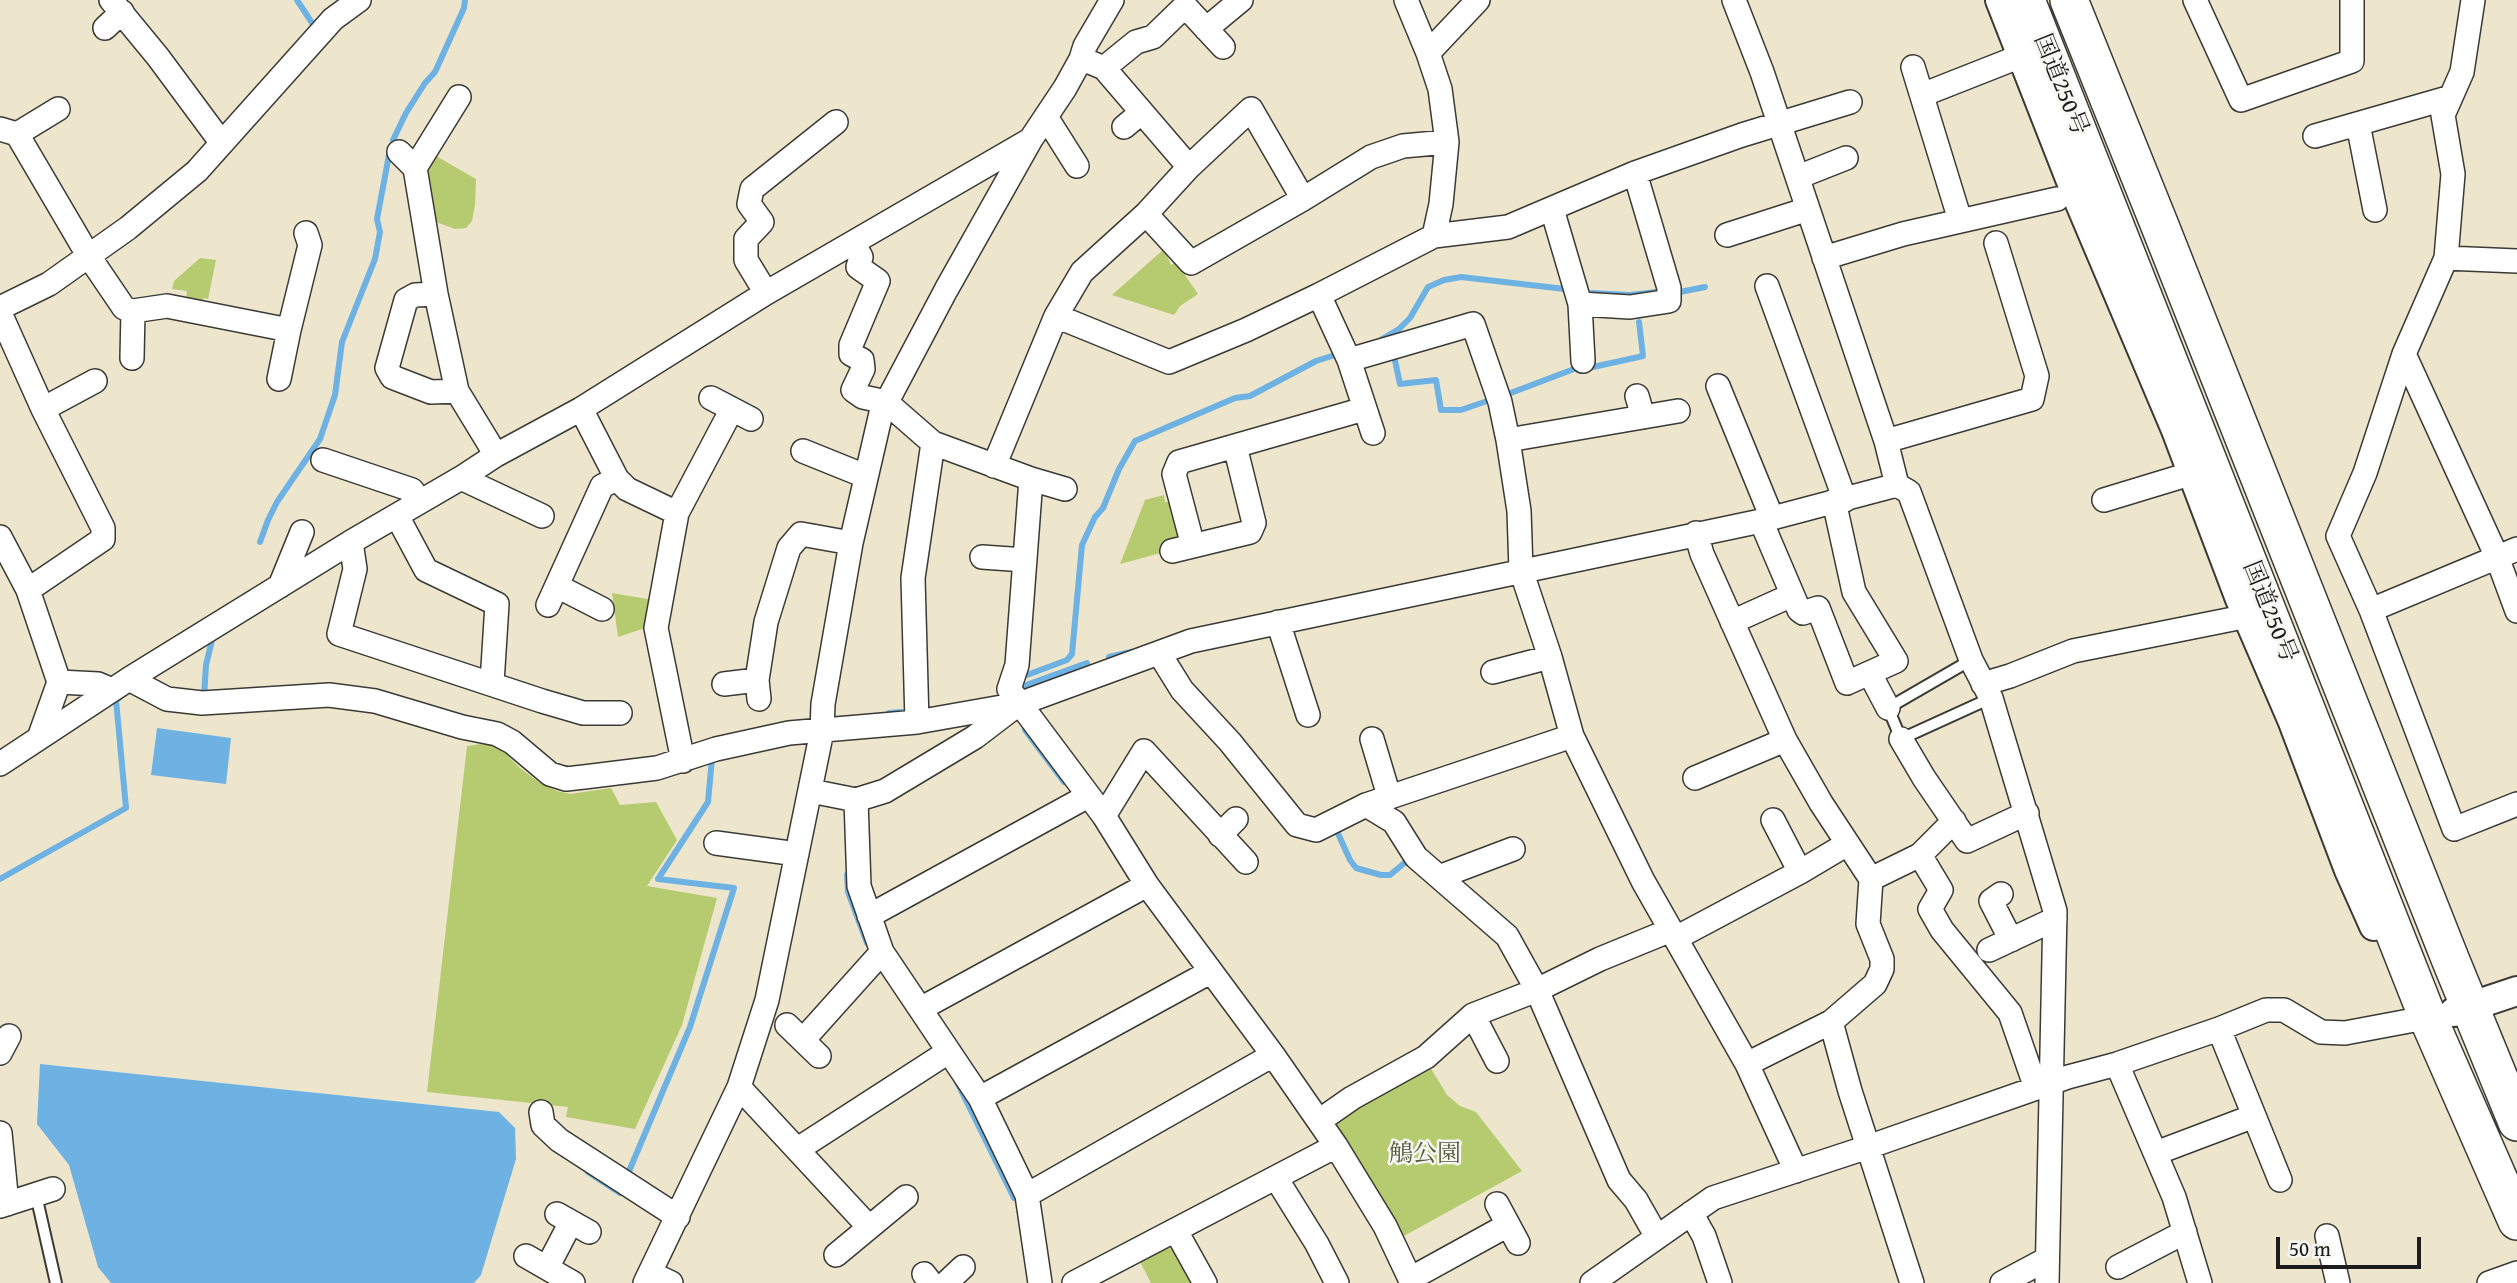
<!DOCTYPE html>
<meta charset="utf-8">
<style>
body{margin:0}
#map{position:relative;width:2517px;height:1283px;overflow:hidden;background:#ede6cc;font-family:"Gentium Book Plus",serif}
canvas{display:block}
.scale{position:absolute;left:2276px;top:1237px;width:145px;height:32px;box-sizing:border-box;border:4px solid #1c1c1c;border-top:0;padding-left:9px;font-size:21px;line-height:24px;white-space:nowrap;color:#1c1c1c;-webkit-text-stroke:5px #f6f6f2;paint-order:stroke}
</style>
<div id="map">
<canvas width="2517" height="1283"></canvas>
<div class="scale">50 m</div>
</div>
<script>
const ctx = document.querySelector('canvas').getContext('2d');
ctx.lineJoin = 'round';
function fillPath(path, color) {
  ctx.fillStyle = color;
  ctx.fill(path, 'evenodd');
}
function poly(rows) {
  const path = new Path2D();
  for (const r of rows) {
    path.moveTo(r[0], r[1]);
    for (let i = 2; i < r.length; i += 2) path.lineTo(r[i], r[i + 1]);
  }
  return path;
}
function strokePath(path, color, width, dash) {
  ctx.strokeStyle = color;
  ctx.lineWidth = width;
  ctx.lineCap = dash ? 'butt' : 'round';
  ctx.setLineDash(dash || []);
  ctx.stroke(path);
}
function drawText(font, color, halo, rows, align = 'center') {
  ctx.font = font + ' "Gentium Book Plus","Noto Serif JP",serif';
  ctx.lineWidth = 5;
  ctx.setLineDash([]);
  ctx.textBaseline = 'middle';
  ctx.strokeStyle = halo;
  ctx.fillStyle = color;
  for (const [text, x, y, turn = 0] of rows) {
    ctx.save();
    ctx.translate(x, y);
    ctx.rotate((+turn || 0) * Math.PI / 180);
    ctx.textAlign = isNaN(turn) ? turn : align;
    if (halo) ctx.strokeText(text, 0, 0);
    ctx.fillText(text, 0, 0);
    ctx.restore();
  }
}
const green = poly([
 [436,156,476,179,475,205,472,221,466,228,455,229,431,220,423,176],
 [1164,249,1171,265,1176,262,1198,294,1180,306,1174,315,1112,295],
 [200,258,216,260,208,299,204,298,202,304,186,301,187,291,172,289,174,281],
 [1164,495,1165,502,1169,502,1172,516,1178,515,1181,528,1175,542,1168,551,1120,564,1145,500],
 [612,593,653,600,648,627,618,637],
 [489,743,501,749,520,768,540,783,557,791,570,794,611,788,620,805,656,802,677,840,647,886,717,898,682,1025,635,1129,566,1117,568,1107,427,1092,467,746],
 [1427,1062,1447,1095,1460,1106,1476,1112,1522,1171,1402,1237,1335,1123],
 [1164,1247,1177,1250,1195,1283,1151,1283,1139,1260]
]);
const water = poly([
 [157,728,231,738,226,784,151,775],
 [40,1064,499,1112,515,1128,516,1159,481,1275,474,1283,111,1283,98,1267,69,1165,37,1124]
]);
const stream = poly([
 [297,0,316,29],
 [393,140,406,113,425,83,435,72,464,8,465,0],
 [1680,292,1705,287],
 [1592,293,1629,295,1657,292],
 [1382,339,1399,329,1410,318,1428,287,1444,280,1461,277,1565,289],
 [1394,356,1400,384,1436,380,1441,410,1461,410,1490,400],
 [1593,367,1643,356,1639,322],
 [1508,394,1574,369],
 [260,542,268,520,277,502,320,439,335,395,342,342,375,259,380,232,377,219,389,155],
 [1109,657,1131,652],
 [1019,678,1067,660,1072,654,1082,545,1095,517,1103,508,1119,469,1135,441,1235,398,1250,396,1316,361,1338,354],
 [1015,689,1087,663],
 [204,697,206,665,212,640],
 [889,713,902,712],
 [1025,730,1064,782],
 [1336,829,1350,860,1356,868,1381,875,1390,875,1408,860],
 [847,875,848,892,867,943],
 [0,879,126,808,116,700,119,698],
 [956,1080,1014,1198],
 [588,1172,620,1193],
 [627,1176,690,1027,734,888,658,879,708,802,712,758]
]);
const service = poly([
 [1971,660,1888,708,1901,739,1991,698],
 [36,1195,56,1283]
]);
const minor = poly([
 [111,0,158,57,221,142],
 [1406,0,1428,53],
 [1734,0,1762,72,1808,209,1886,441,1897,485],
 [2195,0,2241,100,2352,61,2352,0],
 [2473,0,2462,72,2443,115,2453,174,2446,258,2404,354,2365,473,2338,536,2371,610,2454,829,2517,804],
 [105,28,122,12],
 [1206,29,1241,0],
 [1092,63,1104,68,1189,167],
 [1913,67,1960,220],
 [1104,68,1136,42,1153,37,1185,6,1223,47],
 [1922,95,2021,56],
 [459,97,415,168,436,294,457,391,496,455],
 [1046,117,1077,166],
 [2358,124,2375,210],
 [1124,127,1142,112],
 [0,129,17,134,88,255,124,308,133,311,167,306,289,330,310,245,306,233],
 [17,134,58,109],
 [2315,136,2451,97],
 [399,152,415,168],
 [1798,177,1846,158],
 [1552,209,1580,304,1583,361],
 [1146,214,1191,263,1303,199],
 [1727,235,1808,209],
 [1434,236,1441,204,1447,142,1440,89,1428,53,1478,0],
 [853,243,861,257,858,267,878,281,851,345,851,354,862,360,863,369,853,390,863,397,886,402,933,443],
 [1824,258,1903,234,2057,199],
 [2446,258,2517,261],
 [1767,286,1845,500],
 [766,293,746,260,746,239,762,222,749,204,752,189,836,122],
 [436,294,415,295,406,300,387,368,392,377,431,392,457,391],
 [1319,295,1349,360,1373,433],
 [1580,304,1630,307,1669,301,1669,288,1635,173],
 [0,308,49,284,128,228,197,171,333,19,359,0],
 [0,313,43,409,103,528,103,539,28,590],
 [1056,316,1169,362,1246,330,1319,295,1434,236,1508,227,1635,173,1742,135,1850,102],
 [2404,354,2497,557,2517,611],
 [132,358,133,311],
 [1349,360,1473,324,1500,402,1508,440,1519,511,1521,570,1550,657,1572,736,1643,881,1747,1064,1796,1171],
 [279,379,289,330],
 [1718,386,1772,518],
 [1637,396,1643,417],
 [711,398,751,419],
 [43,409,95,381],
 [581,409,617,479,627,489,677,513],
 [1508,440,1678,411],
 [1886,441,2032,399,2037,376,1996,243],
 [803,451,865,476],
 [323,460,412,490,420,502],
 [994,466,1056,316,1082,272,1146,214,1189,167,1251,109,1303,199,1371,157,1403,146,1447,142],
 [461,478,542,516],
 [1031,479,1065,489],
 [2104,500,2193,473],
 [397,516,426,570,497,604,492,683],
 [1761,521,1799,610,1803,613,1818,608,1847,683,1896,661,1854,592,1834,501],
 [1696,533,1702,554,1785,740,1821,803,1871,879,1868,924,1882,959,1882,969,1875,984,1831,1022,1850,1091,1912,1283],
 [0,537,28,590,59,682,39,738],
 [351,542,355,569,339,634,542,701,583,713,620,713],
 [1193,546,1174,474,1179,462,1364,409],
 [1172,551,1250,532,1254,523,1235,446],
 [982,557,1025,560],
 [280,586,302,532],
 [557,586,602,609],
 [548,605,602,486,617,479],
 [2371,610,2517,549],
 [1278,622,1308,715],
 [1732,622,1792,595],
 [1159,653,1182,690,1230,742,1297,825,1316,830,1366,805,1572,736],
 [1493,672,1550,657],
 [1870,674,1888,708],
 [129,679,167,699,202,703,329,695,375,701,462,727,497,734,512,742,550,774,566,779,584,777,657,768,716,749,789,733,917,722,1019,704,1191,641,1761,521,1897,485,1909,492,1971,660,1991,698,2055,911,2047,1283],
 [59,682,98,684,112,690],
 [724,684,757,680],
 [1983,684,2010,676,2073,651,2248,616],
 [759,699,757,680,766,622,789,548,801,534,851,543],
 [917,722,913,578,933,443,1031,479,1017,665,1009,689,1104,816,1147,885,1273,1055,1336,1146,1385,1226,1412,1283],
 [1372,739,1389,796],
 [1901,739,1924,778,1967,841,2027,813],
 [683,761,656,628,677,513,732,409],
 [0,764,129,679,351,542,461,478,496,455,581,409,766,293,1030,140],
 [1695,778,1785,740],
 [811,791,856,800,859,886,882,952,980,1098,1027,1195,1040,1283],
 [856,800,885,791,975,737,1013,708],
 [1366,805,1394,822,1416,857,1507,936,1537,990,1619,1180,1636,1200,1657,1237],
 [1104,816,1144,751,1246,862],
 [1773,820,1800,872],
 [1220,835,1236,819],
 [716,843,797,854],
 [1920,855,1941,890,1930,909,1942,930,2010,1013,2036,1088],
 [1439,877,1513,849],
 [1871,879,1920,855,1954,821],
 [2001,894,1991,901,2011,940],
 [869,916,1088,796],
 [1676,938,1800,872,1847,844],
 [1989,950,2055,919],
 [922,1008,1147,885],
 [1473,1015,1497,1061],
 [787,1025,819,1056],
 [2219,1029,2280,1180],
 [803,1040,882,952],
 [0,1053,9,1036],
 [1747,1064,1831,1022],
 [2117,1064,2174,1197,2200,1283],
 [739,1087,869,1227],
 [980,1098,1210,972],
 [541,1112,543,1125,559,1140,678,1217],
 [1319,1121,1352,1098,1426,1057,1473,1015,1537,990,1600,959,1671,930],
 [0,1133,7,1204],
 [798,1149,948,1052],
 [2156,1153,2254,1116],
 [1276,1178,1317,1244,1337,1283],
 [1027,1195,1273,1055],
 [1497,1204,1518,1243],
 [0,1206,53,1189],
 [1691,1213,1704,1236,1720,1283],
 [557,1214,589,1232],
 [1176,1231,1205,1283],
 [2327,1236,2338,1283],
 [836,1255,906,1197],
 [526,1256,573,1283],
 [2118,1267,2185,1232],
 [547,1268,571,1222],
 [650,1273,671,1283],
 [924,1274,931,1283],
 [1410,1279,1508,1225],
 [645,1283,739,1087,767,1000,822,731,823,704,851,543,881,413,946,290,1031,139,1065,88,1081,59,1085,46,1112,0],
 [946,1283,963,1267],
 [1074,1283,1336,1146],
 [1592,1283,1713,1198,1868,1147,2068,1077,2117,1064,2219,1029,2266,1010,2284,1010,2321,1032,2345,1033,2441,1015],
 [2002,1283,2047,1259],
 [2489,1283,2517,1273]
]);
const tertiary = poly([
 [2000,0,2076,194,2176,430,2240,599,2293,722,2349,870,2374,926],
 [2454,1012,2517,991]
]);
const trunk = poly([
 [2026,0,2428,1018,2517,1221],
 [2069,0,2160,226,2451,961,2517,1122]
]);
const streetNames = [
 ["国道250号",2060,85,68],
 ["国道250号",2269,612,68]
];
const parkNames = [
 ["鵤公園",1425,1155]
];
fillPath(green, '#b6cb6f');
fillPath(water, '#6eb1e3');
strokePath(stream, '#6eb1e3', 6);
strokePath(service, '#3b3a36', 14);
strokePath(minor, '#3b3a36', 26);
strokePath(tertiary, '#3b3a36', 32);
strokePath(trunk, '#3b3a36', 40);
strokePath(service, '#fff', 10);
strokePath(minor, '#fff', 23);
strokePath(tertiary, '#fff', 28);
strokePath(trunk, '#fff', 37);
drawText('24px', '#1c1c1c', '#f6f6f2', streetNames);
drawText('24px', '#525939', '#f6f6f2', parkNames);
</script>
